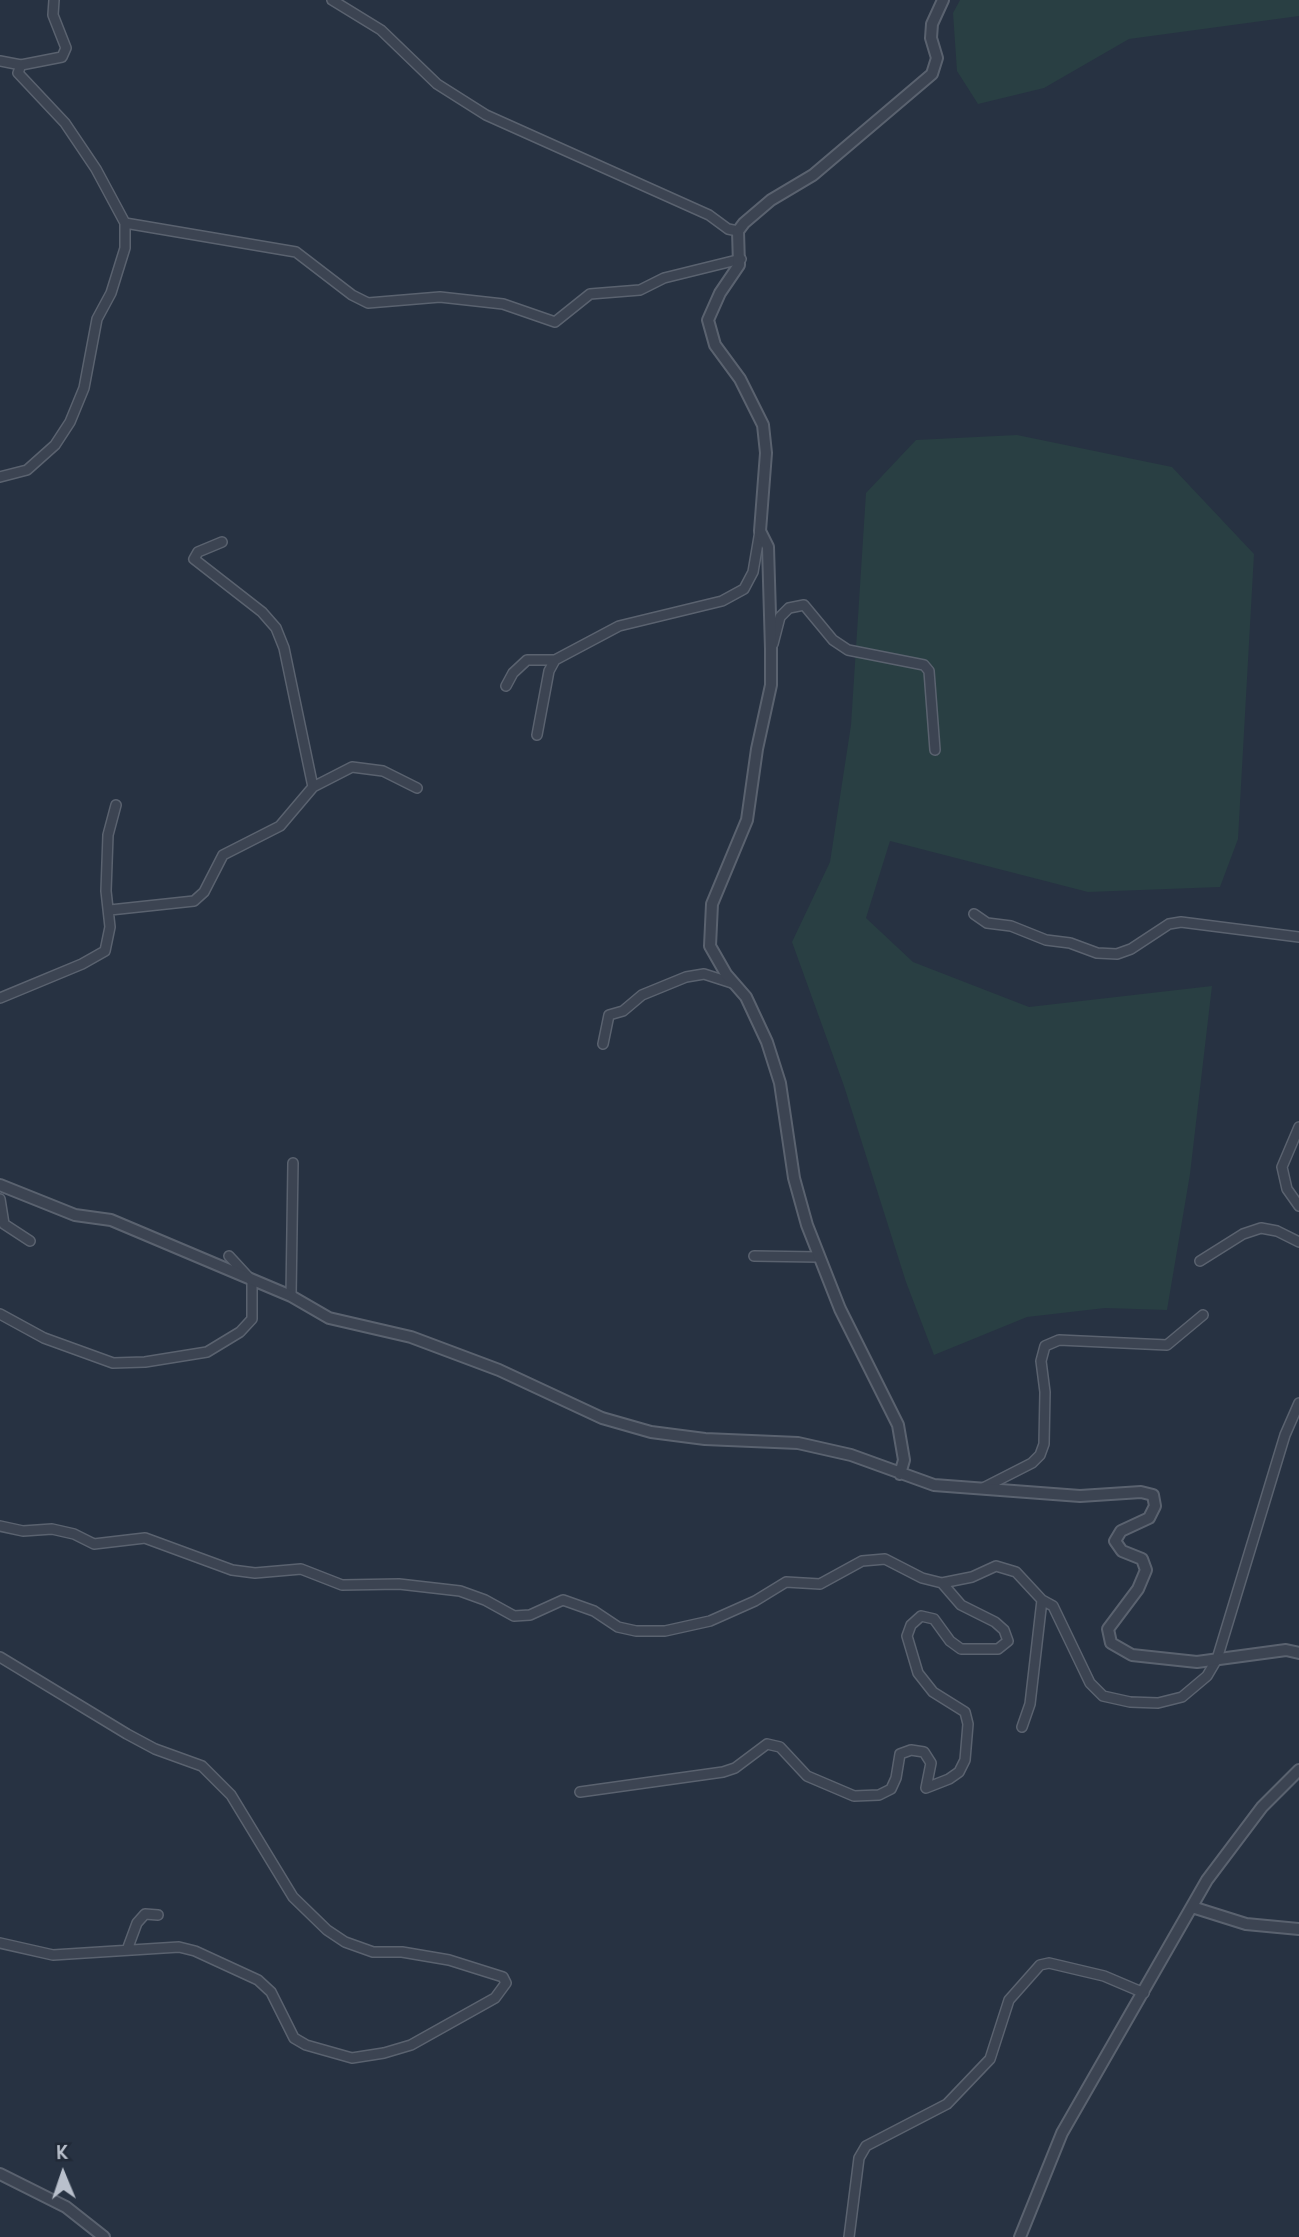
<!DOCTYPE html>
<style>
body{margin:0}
#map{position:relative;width:1299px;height:2237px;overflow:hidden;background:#273242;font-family:"Space Grotesk",sans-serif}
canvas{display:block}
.north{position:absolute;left:28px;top:2139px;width:70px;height:70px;-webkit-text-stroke:5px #202937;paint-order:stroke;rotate:358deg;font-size:19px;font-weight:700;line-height:28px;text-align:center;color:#b9c0cc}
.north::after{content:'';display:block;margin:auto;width:24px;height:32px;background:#b9c0cc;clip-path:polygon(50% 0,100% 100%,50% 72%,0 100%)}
</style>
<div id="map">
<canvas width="1299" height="2237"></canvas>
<div class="north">K</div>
</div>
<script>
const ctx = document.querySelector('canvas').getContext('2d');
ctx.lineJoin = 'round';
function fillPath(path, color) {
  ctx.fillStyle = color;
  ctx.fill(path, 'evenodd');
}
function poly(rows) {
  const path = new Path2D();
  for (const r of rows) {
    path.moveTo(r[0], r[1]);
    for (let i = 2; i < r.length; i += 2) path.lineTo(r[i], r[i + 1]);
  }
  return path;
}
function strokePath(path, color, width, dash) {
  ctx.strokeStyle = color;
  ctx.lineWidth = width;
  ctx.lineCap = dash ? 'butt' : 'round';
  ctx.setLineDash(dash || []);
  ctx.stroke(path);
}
const green = poly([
 [960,0,1299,0,1299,16,1129,39,1044,88,978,104,957,71,953,13],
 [1017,435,1172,467,1254,554,1238,839,1220,887,1088,892,890,841,866,918,913,962,1029,1007,1212,986,1190,1174,1167,1310,1105,1308,1027,1317,934,1355,906,1282,844,1086,792,942,830,862,851,725,866,493,916,440]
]);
const minor = poly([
 [332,0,381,30,437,84,486,115,709,215,728,229,738,231],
 [0,61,21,65],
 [125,223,296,252,352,295,368,303,440,297,503,304,555,322,590,294,640,290,664,278,741,259],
 [0,477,27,470,55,445,70,422,84,388,97,319,111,293,125,248,125,223,96,169,65,123,18,73,21,65,62,57,66,48,53,15,54,0],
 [222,542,198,552,194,559,262,612,276,628,284,648,313,787],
 [773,644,780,617,789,608,804,605,833,640,848,650,924,665,929,671,935,750],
 [506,686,513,673,527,660,555,660,619,626,722,601,744,589,753,572,760,531],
 [537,735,549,671,555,660],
 [110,910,194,901,204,892,223,855,280,826,313,787,352,767,383,771,417,788],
 [974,914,987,923,1011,926,1046,940,1070,943,1097,953,1117,954,1131,949,1169,924,1181,922,1299,937],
 [0,998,82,964,105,951,110,927,106,891,108,835,116,805],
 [603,1044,609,1015,623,1011,642,995,686,977,704,974,732,983],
 [1299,1127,1282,1167,1287,1189,1299,1206],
 [0,1199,4,1224,30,1241],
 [754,1256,818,1257],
 [1200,1261,1243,1234,1261,1228,1277,1231,1299,1242],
 [291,1296,293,1163],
 [0,1314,44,1338,113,1363,145,1362,207,1352,240,1332,252,1319,252,1281,229,1256],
 [983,1488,1032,1463,1040,1455,1044,1444,1045,1392,1041,1361,1045,1346,1059,1340,1167,1345,1203,1315],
 [0,1526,23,1531,52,1529,74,1534,94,1544,145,1538,232,1570,255,1573,301,1569,342,1585,399,1584,460,1591,485,1600,514,1616,530,1615,563,1600,594,1611,618,1627,636,1631,665,1631,710,1621,755,1601,786,1582,820,1584,862,1561,885,1559,922,1578,942,1583,972,1577,996,1566,1016,1572,1042,1600,1053,1606,1090,1683,1103,1696,1130,1702,1158,1703,1182,1697,1207,1676,1217,1659,1285,1435,1299,1403],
 [0,1657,127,1734,155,1749,202,1766,231,1795,293,1897,327,1930,345,1942,373,1952,402,1952,449,1960,503,1977,506,1983,495,1998,411,2045,384,2053,352,2058,306,2045,294,2038,271,1992,258,1980,195,1951,179,1947,53,1955,0,1943],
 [1022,1727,1030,1704,1042,1600],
 [580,1792,723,1772,735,1768,767,1744,780,1747,807,1776,854,1796,879,1795,891,1789,896,1778,900,1754,911,1750,924,1752,931,1763,926,1788,949,1779,959,1772,965,1760,968,1724,965,1712,933,1692,918,1673,907,1636,911,1625,921,1616,934,1619,950,1641,961,1649,998,1649,1008,1641,1004,1630,995,1622,961,1605,942,1583],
 [127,1950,137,1923,145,1914,158,1915],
 [849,2237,859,2158,866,2146,947,2104,990,2059,1009,2000,1040,1965,1049,1963,1104,1976,1144,1993]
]);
const tertiary = poly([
 [0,1185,75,1215,111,1220,291,1296,329,1318,411,1337,499,1370,602,1418,651,1432,705,1439,798,1443,851,1455,934,1485,1080,1496,1141,1492,1153,1495,1155,1506,1149,1518,1121,1531,1115,1541,1122,1551,1142,1559,1146,1570,1138,1589,1108,1629,1111,1643,1132,1655,1197,1662,1286,1650,1299,1653],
 [900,1474,904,1460,898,1425,840,1309,807,1225,794,1178,780,1083,767,1042,746,997,726,974,710,946,712,904,747,820,757,749,771,685,771,649,768,547,760,531,766,453,763,425,740,379,715,345,708,320,720,293,739,265,738,231,744,223,771,200,813,175,932,74,937,58,931,38,932,24,943,0],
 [1192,1907,1246,1924,1299,1929],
 [0,2174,66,2207,104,2237],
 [1020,2237,1062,2133,1207,1880,1262,1807,1299,1770]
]);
fillPath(green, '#293f43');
strokePath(minor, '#5a626f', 12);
strokePath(tertiary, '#5a626f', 14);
strokePath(minor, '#3c4452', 9);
strokePath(tertiary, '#3c4452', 10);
</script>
